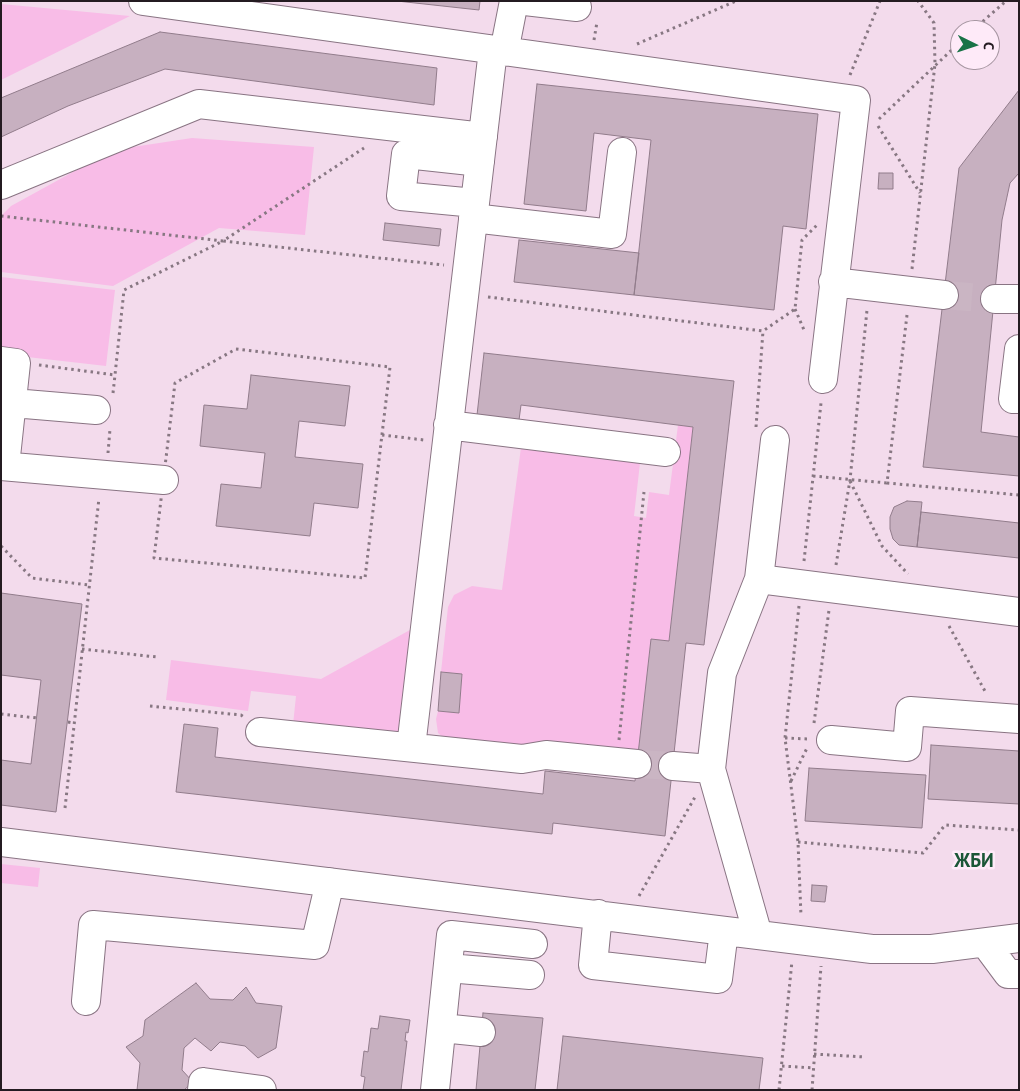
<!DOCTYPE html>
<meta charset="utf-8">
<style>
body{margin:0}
#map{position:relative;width:1020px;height:1091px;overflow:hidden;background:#f3dbec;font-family:"PT Sans",sans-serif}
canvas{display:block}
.frame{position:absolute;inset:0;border:2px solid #241b21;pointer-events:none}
.north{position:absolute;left:950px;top:20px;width:50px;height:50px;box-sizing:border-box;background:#feeaf8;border:1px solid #a797a2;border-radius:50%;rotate:94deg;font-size:14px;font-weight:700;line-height:20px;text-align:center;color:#241b21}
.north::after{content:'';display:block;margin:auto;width:18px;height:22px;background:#197347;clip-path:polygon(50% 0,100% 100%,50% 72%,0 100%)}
</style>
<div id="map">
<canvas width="1020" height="1091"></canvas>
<div class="frame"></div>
<div class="north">С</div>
</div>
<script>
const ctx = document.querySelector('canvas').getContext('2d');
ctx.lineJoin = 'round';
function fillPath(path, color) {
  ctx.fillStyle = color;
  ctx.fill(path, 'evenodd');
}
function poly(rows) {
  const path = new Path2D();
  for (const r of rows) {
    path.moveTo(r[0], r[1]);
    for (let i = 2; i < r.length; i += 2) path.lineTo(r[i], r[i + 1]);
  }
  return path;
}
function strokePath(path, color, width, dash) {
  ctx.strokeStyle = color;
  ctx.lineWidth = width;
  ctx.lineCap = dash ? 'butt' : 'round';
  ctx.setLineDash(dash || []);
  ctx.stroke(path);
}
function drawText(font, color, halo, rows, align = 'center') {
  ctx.font = font + ' "PT Sans",sans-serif';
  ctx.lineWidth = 5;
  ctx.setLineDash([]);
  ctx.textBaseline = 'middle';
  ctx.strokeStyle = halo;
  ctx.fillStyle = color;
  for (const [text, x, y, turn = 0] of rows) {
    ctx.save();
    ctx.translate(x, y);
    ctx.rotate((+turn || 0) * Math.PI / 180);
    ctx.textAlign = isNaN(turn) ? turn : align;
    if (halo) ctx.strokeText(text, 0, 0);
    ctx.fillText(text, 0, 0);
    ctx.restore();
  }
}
const green = poly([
 [1,4,130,16,1,80],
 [192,138,314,147,305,235,219,228,113,286,1,272,1,216,11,206,113,150],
 [1,277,115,290,106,366,1,354],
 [678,425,693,427,669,641,651,640,638,756,521,752,446,740,438,733,436,719,438,711,459,713,462,675,441,672,448,607,454,595,472,586,502,590,522,440,641,454,634,516,646,518,649,492,669,495],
 [419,625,406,737,293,725,296,696,251,691,248,711,166,700,171,660,321,679],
 [1,864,40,868,38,887,1,883]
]);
const building = poly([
 [397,1,480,1,479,10,397,1],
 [160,32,437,68,434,105,165,69,68,106,1,137,1,98,160,32],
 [537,84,818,114,806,229,783,226,774,310,634,295,651,140,594,133,586,211,524,204,537,84],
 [1019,90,1019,173,1010,183,1002,220,981,432,1019,437,1019,476,923,467,959,168,1019,90],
 [879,173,893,173,893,189,878,189,879,173],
 [385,223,441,229,439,246,383,240,385,223],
 [519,240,639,253,634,295,514,282,519,240],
 [484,353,734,381,704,645,686,643,665,836,553,823,552,834,176,792,184,724,218,728,215,757,543,794,545,771,635,781,651,639,669,641,693,427,521,405,519,420,477,415,484,353],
 [251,375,350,386,345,426,299,421,295,457,363,464,358,508,314,503,310,536,216,526,221,484,261,488,265,453,200,446,204,405,247,409,251,375],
 [907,501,922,502,917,547,899,545,893,539,890,529,890,517,894,507,907,501],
 [921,512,1019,523,1019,558,917,547,921,512],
 [1,593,82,604,56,812,1,805,1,760,31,764,41,680,1,675,1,593],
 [441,672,462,674,459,713,438,711,441,672],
 [931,745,1019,751,1019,804,928,799,931,745],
 [809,768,926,775,922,828,805,821,809,768],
 [812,885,827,886,825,902,811,901,812,885],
 [196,983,210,999,233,1000,246,987,256,1003,282,1006,276,1048,258,1058,245,1046,220,1042,211,1051,195,1038,184,1048,182,1070,193,1082,184,1090,137,1090,140,1063,126,1047,143,1036,145,1020,196,983],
 [483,1013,543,1018,535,1090,476,1090,483,1013],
 [380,1016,410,1020,408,1033,406,1032,405,1041,407,1041,401,1090,363,1090,365,1077,361,1076,364,1051,368,1052,371,1028,378,1029,380,1016],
 [563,1036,763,1058,759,1090,557,1090,563,1036]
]);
const minorTunnel = poly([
 [944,295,995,299],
 [637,764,673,766]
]);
const path = poly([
 [973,30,1006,1],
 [594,40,597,22],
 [637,44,736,1],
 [850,75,880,1],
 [879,119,960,42],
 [878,126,920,193],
 [1,216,223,241,364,148],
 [912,269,935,64,934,23,918,1],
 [488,297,763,331,795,309,802,240,817,225],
 [795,309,804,330],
 [907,315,887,483,1019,495],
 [236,349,390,367,365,578,154,558,175,383,236,349],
 [39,365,115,375,124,290,223,241,444,265],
 [113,393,115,375],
 [756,427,763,331],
 [382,435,424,440],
 [108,453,110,429],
 [813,476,887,483],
 [850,481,882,546,908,574],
 [1,546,32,578,89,585],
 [804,561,821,403],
 [836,565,850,480,867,310],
 [799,606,785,738,798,842,801,916],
 [949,626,986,693],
 [82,649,157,657],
 [150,706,241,715,244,717],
 [1,714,37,718],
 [68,722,74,723],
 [814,723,829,610],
 [785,738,809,739],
 [619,740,644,492],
 [791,781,808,746],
 [65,808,99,498],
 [798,842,923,853,945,825,1019,830],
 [639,896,695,797],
 [814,1054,865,1057],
 [782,1066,814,1068],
 [779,1090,792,961],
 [812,1090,821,966]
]);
const minor = poly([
 [143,1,856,100,823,379],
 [525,1,577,7],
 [504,52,514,1],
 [1,185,199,104,483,137],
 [475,203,401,196,406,154,480,162],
 [473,218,612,234,622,152],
 [833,282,944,295],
 [995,299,1019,299],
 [1019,349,1013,399,1019,399],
 [1,361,16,363,5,466],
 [13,403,96,410],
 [448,425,666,452],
 [1,466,164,480],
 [759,579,1019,612],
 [260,732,522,759,546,755,637,764],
 [831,740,907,747,910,711,1019,719],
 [411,747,493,50],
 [673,766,711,769,758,935],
 [711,769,722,673,759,579,775,440],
 [1,842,872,949,932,949,1019,938],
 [598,914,593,965,718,979,724,931],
 [985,943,1008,974,1019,974],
 [448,968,530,975],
 [86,1001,93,925,315,945,330,882],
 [442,1028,481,1032],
 [202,1090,203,1082,262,1090],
 [435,1090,451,935,533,944]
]);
const districtNames = [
 ["ЖБИ",974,862]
];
fillPath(green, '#f8bce7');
fillPath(building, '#c7b0c0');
strokePath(building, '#917c8b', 1);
strokePath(minorTunnel, '#cab5c3', 28, [28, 14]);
strokePath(minor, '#897483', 30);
strokePath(path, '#877782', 3, [2.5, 4]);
strokePath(minor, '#fff', 28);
drawText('bold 19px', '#1b5637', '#feeaf8', districtNames);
</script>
